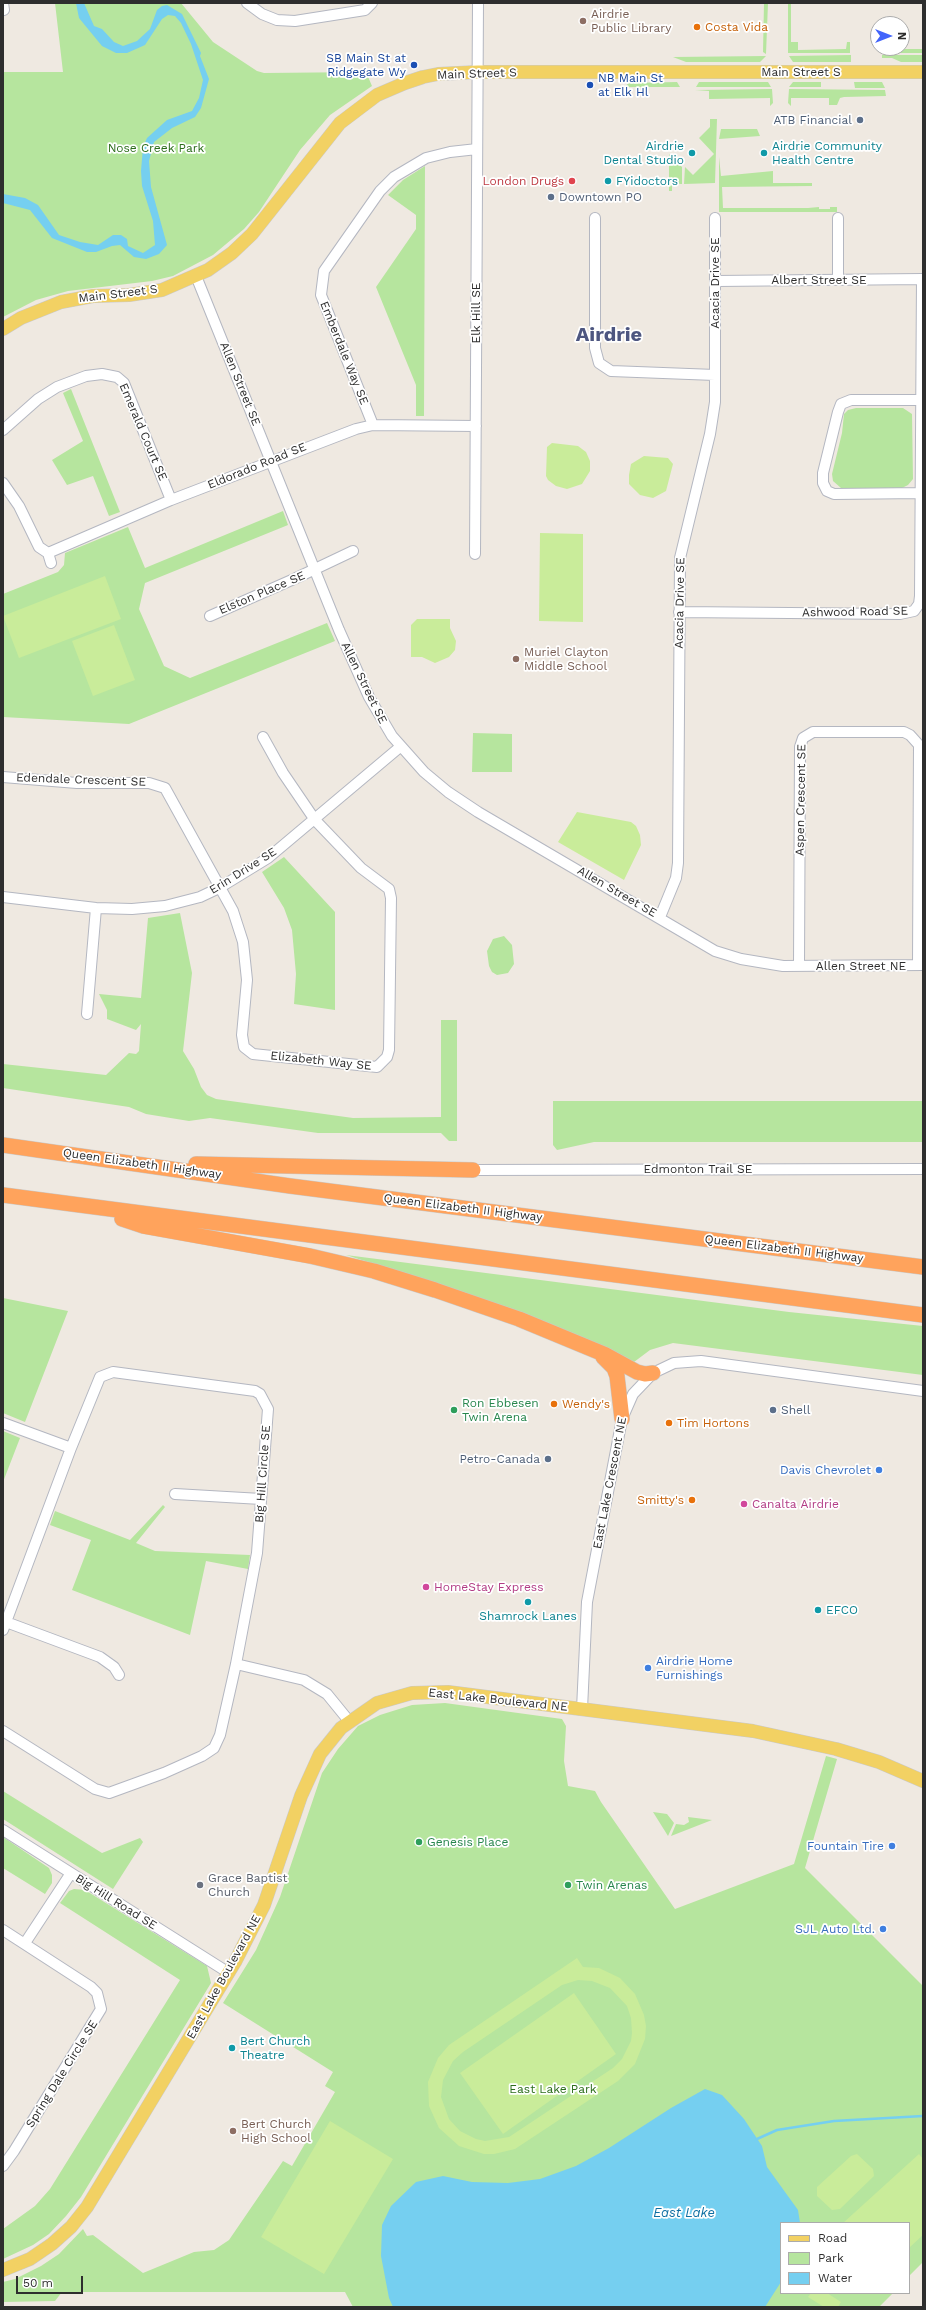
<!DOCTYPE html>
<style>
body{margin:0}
#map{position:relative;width:926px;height:2310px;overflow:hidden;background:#efe9e1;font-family:"Work Sans",sans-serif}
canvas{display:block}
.frame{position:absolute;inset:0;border:4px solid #2e2e2e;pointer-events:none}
.legend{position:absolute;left:780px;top:2222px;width:130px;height:72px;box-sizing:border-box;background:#fff;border:1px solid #ababab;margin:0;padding:5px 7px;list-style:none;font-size:12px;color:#2e2e2e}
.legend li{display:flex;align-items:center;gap:8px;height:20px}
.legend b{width:20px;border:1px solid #ababab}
.north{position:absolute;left:870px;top:16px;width:40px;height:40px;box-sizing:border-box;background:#fff;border:1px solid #ababab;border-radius:50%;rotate:90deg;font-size:11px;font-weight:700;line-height:16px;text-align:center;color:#2e2e2e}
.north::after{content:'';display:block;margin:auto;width:14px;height:18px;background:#4264fb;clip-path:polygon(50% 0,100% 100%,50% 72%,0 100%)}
.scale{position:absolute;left:16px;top:2276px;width:67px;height:18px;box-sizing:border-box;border:2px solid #2e2e2e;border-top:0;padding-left:5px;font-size:12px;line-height:14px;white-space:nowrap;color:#2e2e2e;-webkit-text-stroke:3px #fff;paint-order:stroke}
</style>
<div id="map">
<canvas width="926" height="2310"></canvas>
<div class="frame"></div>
<ul class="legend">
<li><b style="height:5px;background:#f2d163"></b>Road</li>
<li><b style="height:11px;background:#b6e59e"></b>Park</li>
<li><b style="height:11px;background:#75cff0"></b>Water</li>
</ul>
<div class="north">N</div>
<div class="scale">50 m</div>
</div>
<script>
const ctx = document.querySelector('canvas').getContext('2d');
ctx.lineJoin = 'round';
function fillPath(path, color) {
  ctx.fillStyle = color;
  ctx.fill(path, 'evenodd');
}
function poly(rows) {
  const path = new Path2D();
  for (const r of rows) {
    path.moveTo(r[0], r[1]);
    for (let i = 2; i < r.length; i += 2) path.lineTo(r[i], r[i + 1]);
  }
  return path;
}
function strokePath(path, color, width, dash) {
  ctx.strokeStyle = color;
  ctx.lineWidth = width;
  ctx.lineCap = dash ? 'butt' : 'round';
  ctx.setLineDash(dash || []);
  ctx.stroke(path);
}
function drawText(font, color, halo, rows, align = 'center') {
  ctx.font = font + ' "Work Sans",sans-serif';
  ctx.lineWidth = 3.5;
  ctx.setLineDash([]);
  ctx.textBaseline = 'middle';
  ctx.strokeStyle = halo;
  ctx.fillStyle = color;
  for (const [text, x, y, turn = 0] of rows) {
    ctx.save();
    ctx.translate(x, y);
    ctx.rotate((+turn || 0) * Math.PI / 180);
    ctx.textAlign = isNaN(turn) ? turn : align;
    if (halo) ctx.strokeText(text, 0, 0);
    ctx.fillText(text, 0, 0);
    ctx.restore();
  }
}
const green = poly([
 [55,3,181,3,213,42,257,71,264,73,366,72,372,86,330,115,300,150,259,212,244,229,213,255,173,276,152,281,68,291,36,300,3,317,3,72,63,72],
 [764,3,768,3,766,54,763,52],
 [788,3,791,3,791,42,798,42,798,50,846,49,847,42,850,42,850,53,788,53],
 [882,49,923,49,923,53,882,53],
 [851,55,851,62,793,62,789,56],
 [882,55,923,55,923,62,901,62,892,58,882,58],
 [766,56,760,62,686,62,673,57],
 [677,82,680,87,624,87,629,83],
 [699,82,768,82,771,87,696,87],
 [793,82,821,82,821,87,789,87],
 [854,82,882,82,885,88,855,88],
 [772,89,773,103,770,106,770,98,709,99,709,91,695,90],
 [789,89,885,90,886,96,844,97,840,98,837,105,829,105,829,98,791,98,791,106,788,103],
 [710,119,717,119,715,183,684,184,685,167,693,175,714,154,699,138,710,127],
 [721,129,757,129,760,136,719,139],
 [669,154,682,167,682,184,672,184,672,191,669,191],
 [719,157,721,176,773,171,773,183,812,183,812,186,722,187,723,208,808,208,819,207,819,209,830,209,830,207,837,207,837,212,719,212],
 [425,166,424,416,416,416,416,385,376,287,416,229,416,215,388,195,403,180],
 [71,389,120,512,109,516,93,476,67,485,52,460,83,441,63,393],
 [856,408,903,408,912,414,913,479,908,485,902,488,841,488,833,481,832,474,842,433,844,414,848,410],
 [283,511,288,525,145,583,139,609,164,666,190,678,327,623,335,641,129,724,3,717,3,594,58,572,64,565,65,553,128,527,145,568],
 [473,733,512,734,512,772,472,772],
 [284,857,335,912,335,1010,294,1004,296,974,292,930,284,908,262,872],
 [180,913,192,973,183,1051,194,1069,201,1087,207,1095,216,1099,353,1118,441,1117,441,1020,457,1020,457,1141,449,1141,441,1133,318,1133,210,1118,189,1121,146,1114,129,1107,3,1088,3,1064,106,1075,129,1053,136,1054,139,1051,141,1024,136,1030,107,1019,107,1010,99,994,141,998,148,918],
 [504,936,512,945,514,964,508,973,497,975,492,972,489,966,487,951,493,939],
 [553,1101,923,1101,923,1142,594,1142,557,1150,553,1145],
 [346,1255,789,1312,923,1326,923,1375,673,1343,650,1350,634,1362,589,1340,463,1292],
 [3,1298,68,1311,25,1422,3,1413],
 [3,1431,20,1438,3,1482],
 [163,1505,165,1507,136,1543,155,1551,250,1555,248,1569,206,1561,190,1635,72,1590,91,1540,50,1525,55,1511,130,1540],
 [445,1703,562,1719,566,1726,564,1761,568,1786,595,1791,601,1802,675,1909,794,1864,826,1756,837,1759,805,1868,923,1986,923,2262,909,2276,909,2223,781,2223,781,2293,893,2293,879,2307,353,2307,345,2292,62,2292,55,2301,3,2302,3,2282,15,2279,41,2266,59,2254,83,2229,87,2236,93,2235,143,2273,194,2252,214,2250,229,2240,283,2161,292,2166,335,2092,325,2086,333,2072,223,2003,256,1950,280,1897,322,1773,338,1749,358,1726,380,1715,412,1705],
 [3,1791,102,1853,140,1838,143,1842,113,1889,3,1819],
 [653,1812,667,1814,674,1823,668,1836],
 [688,1817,712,1820,671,1836,676,1824,684,1825,689,1822],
 [3,1837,49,1868,52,1875,52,1883,45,1894,3,1868],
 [74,1889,85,1890,207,1966,211,1983,81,2197,66,2216,49,2234,33,2245,3,2259,3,2229,35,2206,50,2189,180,1980,60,1903,69,1891]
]);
const pitch = poly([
 [552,443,578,446,586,452,590,461,590,471,582,484,567,489,556,486,548,480,546,476,547,447],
 [644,456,668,458,673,464,666,491,653,498,640,495,629,484,629,475,631,464],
 [540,533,583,534,583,622,539,621],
 [105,576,121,619,19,658,3,616],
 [417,619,450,619,450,628,456,641,455,650,449,657,435,663,422,657,411,657,411,625],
 [114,625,135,680,93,696,72,641],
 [577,812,631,822,636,826,640,835,641,845,624,880,558,842],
 [577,1958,583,1967,599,1968,620,1978,635,1994,644,2015,646,2026,645,2039,635,2064,618,2081,515,2149,494,2154,484,2154,459,2146,439,2128,429,2106,428,2082,438,2058,449,2045],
 [578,1980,592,1981,610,1988,627,2006,631,2018,632,2033,631,2041,622,2059,613,2068,509,2137,485,2141,476,2139,460,2131,449,2119,441,2097,443,2080,453,2061,463,2052,562,1985],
 [574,1993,616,2054,503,2134,460,2073],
 [330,2121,393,2159,324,2274,261,2237],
 [857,2154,873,2169,874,2176,840,2209,832,2210,817,2196,817,2187,851,2156],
 [919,2154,923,2159,923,2235,909,2248,909,2223,843,2223],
 [811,2293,827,2293,841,2302,838,2307,824,2307,808,2297]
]);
const water = poly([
 [76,3,84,3,94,26,102,29,114,42,123,46,137,41,150,29,157,10,162,6,167,5,182,14,201,53,200,56,209,79,201,108,195,117,172,128,154,142,149,161,151,187,167,245,159,254,146,259,134,257,120,245,112,246,96,252,87,252,52,238,30,210,3,203,3,194,25,198,38,205,59,235,80,242,98,245,113,235,121,235,127,239,128,246,143,253,155,245,153,221,142,186,141,171,143,147,147,138,167,120,192,111,199,98,203,80,191,44,181,23,175,16,168,15,162,19,145,45,127,53,116,53,102,46,79,18],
 [705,2089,722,2095,744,2119,762,2146,767,2167,798,2210,800,2223,781,2223,781,2282,765,2307,393,2307,389,2298,381,2256,382,2225,391,2206,416,2182,443,2176,472,2182,508,2183,540,2179,576,2166,609,2148,671,2108]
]);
const stream = poly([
 [757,2139,777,2130,834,2121,923,2116]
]);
const minor = poly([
 [3,3,4,10],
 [247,3,262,14,277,20,295,21,365,10,372,3],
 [595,218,595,348,599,363,611,371,715,375],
 [838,218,838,280],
 [196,276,339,630,369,697,392,736,424,772,448,792,478,812,715,951,741,959,783,966,923,965],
 [716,281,923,279],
 [373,425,321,295,324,271,380,191,394,177,426,158,450,152,477,149],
 [3,430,38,399,57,387,86,376,102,374,117,377,124,383,171,500],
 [3,483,19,506,39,547,48,553,171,500,356,429,373,425,476,426],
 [920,493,834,494,827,491,823,483,823,473,838,412,841,404,851,400,921,400],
 [48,553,51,563],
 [475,554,478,3],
 [679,612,900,614,914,611,919,604,920,596,922,279],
 [210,616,294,579,353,551],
 [3,777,77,783,149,783,165,788,233,911,243,942,247,980,242,1035,244,1047,253,1054,377,1067,387,1057,389,1050,391,898,389,889,361,868,315,820,283,773,263,737],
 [3,897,96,908,132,909,165,906,200,897,219,888,268,858,400,747],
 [660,917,676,878,678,863,680,558,710,434,715,402,715,218],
 [799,966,800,747,803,738,813,732,904,732,910,735,919,745,918,965],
 [87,1014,96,908],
 [473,1170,923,1169],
 [3,1423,71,1448],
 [175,1494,261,1499],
 [6,1622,100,1657,114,1667,119,1675],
 [3,1630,71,1448,100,1377,113,1372,255,1391,260,1394,268,1409,257,1553,236,1664,220,1735,214,1748,202,1756,164,1773,109,1793,95,1789,3,1731],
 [236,1664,304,1680,327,1694,349,1721],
 [582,1709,587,1602,622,1419,633,1394,653,1373,674,1363,701,1361,923,1391],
 [3,1830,229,1973],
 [3,1930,91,1987,97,1993,101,2009,14,2151,3,2166],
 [25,1943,71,1873]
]);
const major = poly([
 [3,329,21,318,61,302,93,296,129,295,162,290,208,270,232,253,252,234,340,123,377,95,405,83,423,77,438,74,478,72,923,72],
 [3,2270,30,2259,52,2244,71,2227,87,2207,235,1962,264,1905,301,1796,320,1754,341,1728,377,1703,412,1693,448,1692,753,1731,836,1749,879,1762,923,1781]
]);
const highway = poly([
 [3,1145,290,1186,923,1267],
 [196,1164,473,1170],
 [3,1195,923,1315],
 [122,1219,143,1226,310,1256,374,1271,435,1290,519,1319,606,1355,637,1372,645,1374,653,1373],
 [603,1357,614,1368,617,1376,622,1419]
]);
const markers = [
 [583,21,4,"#8d6e63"],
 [697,27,4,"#e8710a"],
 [414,65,4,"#1a4fb4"],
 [590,85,4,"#1a4fb4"],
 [860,120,4,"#5c6f8a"],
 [692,153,4,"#0f9aa8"],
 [764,153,4,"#0f9aa8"],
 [572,181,4,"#e0444e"],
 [608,181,4,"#0f9aa8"],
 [551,197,4,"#5c6f8a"],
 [516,659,4,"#8d6e63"],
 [554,1404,4,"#e8710a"],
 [454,1410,4,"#2e9e5b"],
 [773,1410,4,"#5c6f8a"],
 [669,1423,4,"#e8710a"],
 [548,1459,4,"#5c6f8a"],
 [879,1470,4,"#3f7fe0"],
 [692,1500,4,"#e8710a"],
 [744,1504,4,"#d1479c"],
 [426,1587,4,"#d1479c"],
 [528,1602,4,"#0f9aa8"],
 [818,1610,4,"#0f9aa8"],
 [648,1668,4,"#3f7fe0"],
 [419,1842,4,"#2e9e5b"],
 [892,1846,4,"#3f7fe0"],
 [200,1885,4,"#6b7280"],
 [568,1885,4,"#2e9e5b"],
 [883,1929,4,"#3f7fe0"],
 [232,2048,4,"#0f9aa8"],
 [233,2131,4,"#8d6e63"]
];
const educationNames = [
 ["Airdrie",591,14],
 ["Public Library",591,28],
 ["Muriel Clayton",524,652],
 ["Middle School",524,666],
 ["Bert Church",241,2124],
 ["High School",241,2138]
];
const foodNames = [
 ["Costa Vida",705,27],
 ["Wendy's",562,1404],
 ["Tim Hortons",677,1423],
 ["Smitty's",684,1500,"right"]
];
const transitNames = [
 ["SB Main St at",406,58],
 ["Ridgegate Wy",406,72],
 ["NB Main St",598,78,"left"],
 ["at Elk Hl",598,92,"left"]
];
const streetNames = [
 ["Main Street S",801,72],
 ["Main Street S",477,74,-2],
 ["Albert Street SE",819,280],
 ["Acacia Drive SE",715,283,-90],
 ["Main Street S",118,294,-7],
 ["Elk Hill SE",476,313,-90],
 ["Emberdale Way SE",344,353,68],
 ["Allen Street SE",240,384,68],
 ["Emerald Court SE",143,432,67],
 ["Eldorado Road SE",257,466,-22],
 ["Elston Place SE",262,593,-23],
 ["Acacia Drive SE",680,603,-89],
 ["Ashwood Road SE",855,612,-1],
 ["Allen Street SE",364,683,64],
 ["Edendale Crescent SE",81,780,2],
 ["Aspen Crescent SE",801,800,-89],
 ["Erin Drive SE",243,871,-32],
 ["Allen Street SE",617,892,30],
 ["Allen Street NE",861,966],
 ["Elizabeth Way SE",321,1061,6],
 ["Queen Elizabeth II Highway",142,1164,8],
 ["Edmonton Trail SE",698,1169],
 ["Queen Elizabeth II Highway",463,1208,7],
 ["Queen Elizabeth II Highway",784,1249,7],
 ["Big Hill Circle SE",263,1474,-86],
 ["East Lake Crescent NE",610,1483,-79],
 ["East Lake Boulevard NE",498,1700,6],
 ["Big Hill Road SE",116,1902,32],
 ["East Lake Boulevard NE",224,1977,-61],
 ["Spring Dale Circle SE",62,2074,-58]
];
const serviceNames = [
 ["ATB Financial",852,120],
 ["Downtown PO",559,197,"left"],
 ["Shell",781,1410,"left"],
 ["Petro-Canada",540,1459]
];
const cultureNames = [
 ["Airdrie",684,146,"right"],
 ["Dental Studio",684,160,"right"],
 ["Airdrie Community",772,146],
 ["Health Centre",772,160],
 ["FYidoctors",616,181],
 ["EFCO",826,1610],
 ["Shamrock Lanes",528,1616,"center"],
 ["Bert Church",240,2041],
 ["Theatre",240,2055]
];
const parkNames = [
 ["Nose Creek Park",156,148],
 ["East Lake Park",553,2089]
];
const healthNames = [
 ["London Drugs",564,181]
];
const leisureNames = [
 ["Ron Ebbesen",462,1403],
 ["Twin Arena",462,1417],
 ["Genesis Place",427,1842],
 ["Twin Arenas",576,1885]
];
const shopNames = [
 ["Davis Chevrolet",871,1470],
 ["Airdrie Home",656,1661,"left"],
 ["Furnishings",656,1675,"left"],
 ["Fountain Tire",884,1846],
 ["SJL Auto Ltd.",875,1929]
];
const hotelNames = [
 ["Canalta Airdrie",752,1504],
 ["HomeStay Express",434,1587]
];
const worshipNames = [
 ["Grace Baptist",208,1878],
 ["Church",208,1892]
];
const waterNames = [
 ["East Lake",684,2213]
];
const townNames = [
 ["Airdrie",609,335]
];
fillPath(green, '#b6e59e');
fillPath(pitch, '#c9ec9a');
fillPath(water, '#75cff0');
strokePath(stream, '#75cff0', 2.5);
strokePath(minor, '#b4b7c1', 12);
strokePath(major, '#c9c9c9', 14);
strokePath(highway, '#c9c9c9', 16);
strokePath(minor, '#fff', 10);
strokePath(major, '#f2d163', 13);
strokePath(highway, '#ffa35c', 15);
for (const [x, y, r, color] of markers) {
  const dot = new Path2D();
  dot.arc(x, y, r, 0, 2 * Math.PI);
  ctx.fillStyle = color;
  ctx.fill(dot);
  strokePath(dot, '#fff', 1.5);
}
drawText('12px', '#785e54', '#fff', educationNames, 'left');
drawText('12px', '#c56008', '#fff', foodNames, 'left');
drawText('12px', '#164399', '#fff', transitNames, 'right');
drawText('12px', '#2e2e2e', '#fff', streetNames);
drawText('12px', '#4e5e75', '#fff', serviceNames, 'right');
drawText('12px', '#0d838f', '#fff', cultureNames, 'left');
drawText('12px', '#2c6e1b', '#fff', parkNames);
drawText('12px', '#be3a42', '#fff', healthNames, 'right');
drawText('12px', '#27864d', '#fff', leisureNames, 'left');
drawText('12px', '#366cbe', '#fff', shopNames, 'right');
drawText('12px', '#b23c85', '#fff', hotelNames, 'left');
drawText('12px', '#5b616d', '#fff', worshipNames, 'left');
drawText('italic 13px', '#0d6fa3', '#fff', waterNames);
drawText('bold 20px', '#4d5680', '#fff', townNames);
</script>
